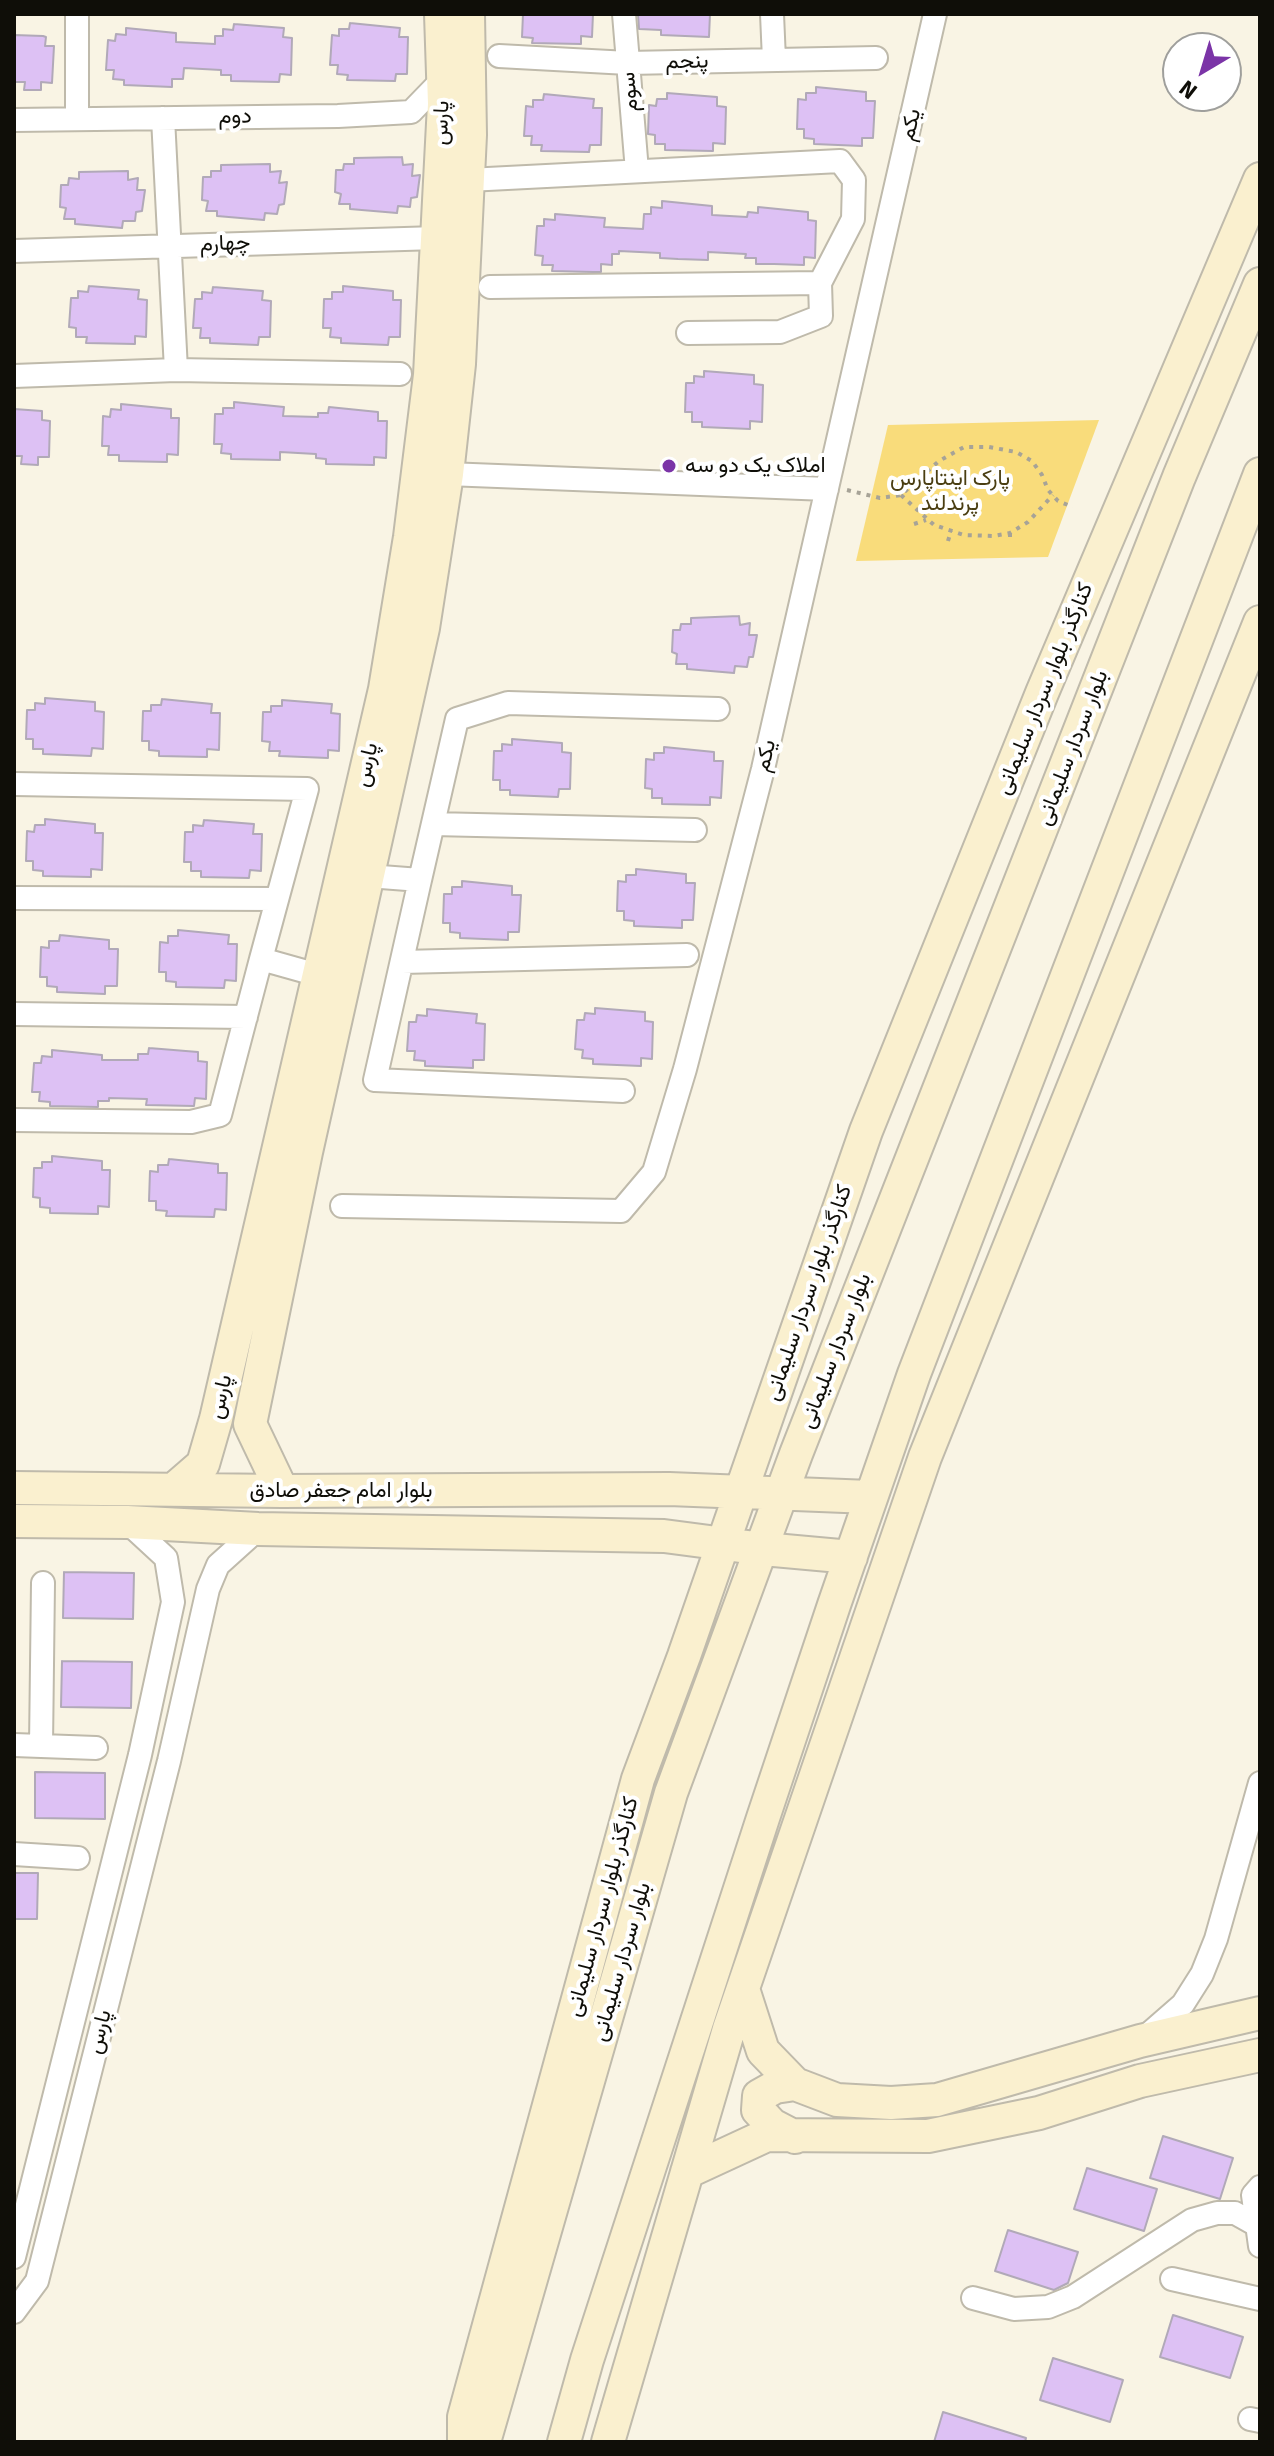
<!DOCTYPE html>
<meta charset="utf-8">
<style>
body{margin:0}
#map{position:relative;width:1274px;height:2456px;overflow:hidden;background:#f9f4e4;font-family:Signika,sans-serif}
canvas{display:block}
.frame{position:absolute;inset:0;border:16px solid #0f0e08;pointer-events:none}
.north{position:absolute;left:1162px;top:32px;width:80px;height:80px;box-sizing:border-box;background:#fff;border:2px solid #9f9f9c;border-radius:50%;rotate:218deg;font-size:22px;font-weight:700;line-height:32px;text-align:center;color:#0f0e08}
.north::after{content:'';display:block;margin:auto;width:28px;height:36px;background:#7b34a7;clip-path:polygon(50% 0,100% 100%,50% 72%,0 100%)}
</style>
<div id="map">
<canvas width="1274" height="2456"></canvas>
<div class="frame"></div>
<div class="north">N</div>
</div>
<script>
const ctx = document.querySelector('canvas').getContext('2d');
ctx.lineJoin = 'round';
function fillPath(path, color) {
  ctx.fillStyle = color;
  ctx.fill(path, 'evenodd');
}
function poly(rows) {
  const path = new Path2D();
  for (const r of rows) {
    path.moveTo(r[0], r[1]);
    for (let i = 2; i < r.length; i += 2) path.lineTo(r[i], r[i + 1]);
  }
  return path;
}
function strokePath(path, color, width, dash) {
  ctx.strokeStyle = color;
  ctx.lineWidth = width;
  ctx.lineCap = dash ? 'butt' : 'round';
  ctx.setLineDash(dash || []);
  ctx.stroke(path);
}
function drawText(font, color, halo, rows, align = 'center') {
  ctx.font = font + ' Signika,Vazirmatn,sans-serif';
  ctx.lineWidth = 8;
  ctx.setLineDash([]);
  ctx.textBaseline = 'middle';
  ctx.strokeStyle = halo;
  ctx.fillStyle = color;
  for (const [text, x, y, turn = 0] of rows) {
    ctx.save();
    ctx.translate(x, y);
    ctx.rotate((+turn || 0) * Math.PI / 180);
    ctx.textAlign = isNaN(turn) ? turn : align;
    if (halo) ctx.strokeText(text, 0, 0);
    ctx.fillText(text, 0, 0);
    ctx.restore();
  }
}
const green = poly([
 [1099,420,1048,557,856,561,888,425]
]);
const building = poly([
 [523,14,593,14,592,37,581,36,581,44,532,43,533,38,522,37,523,14],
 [638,14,710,14,709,37,661,35,661,30,639,29,638,14],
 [350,23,400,28,399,37,408,37,407,74,396,74,395,81,347,80,348,75,337,74,338,65,330,65,332,35,339,36,339,29,349,29,350,23],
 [234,24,284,28,283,37,292,38,291,75,280,74,279,82,231,81,231,75,221,75,221,70,184,68,183,79,172,79,172,87,124,85,124,80,113,79,114,70,106,70,108,40,115,41,116,34,126,35,126,28,176,33,176,42,215,44,215,36,223,36,223,29,233,30,234,24],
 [14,35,43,36,46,37,45,46,54,46,52,83,41,82,41,90,24,90,25,82,14,82,14,35],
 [816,87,866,92,866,101,875,101,873,138,862,138,862,146,814,144,814,139,804,138,804,129,797,129,798,99,806,100,806,93,816,93,816,87],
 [667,93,717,97,717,106,726,107,725,144,713,143,713,151,665,150,665,144,655,144,655,135,648,134,649,105,656,106,657,99,667,99,667,93],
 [544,94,594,99,593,108,602,108,601,145,590,145,589,152,541,151,542,145,531,145,532,136,524,136,526,106,533,107,533,100,543,100,544,94],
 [402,157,403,165,413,164,412,176,420,175,417,197,411,198,410,207,398,206,397,213,350,209,350,204,339,204,341,194,335,192,336,170,343,170,344,164,354,164,354,158,402,157],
 [270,164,270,172,281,171,279,183,287,182,284,204,279,205,277,214,265,213,264,220,217,216,217,211,206,211,208,201,202,200,203,177,211,177,211,171,221,171,221,165,270,164],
 [128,171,128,180,138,178,137,190,145,190,142,211,136,212,135,221,123,221,122,228,75,224,75,219,64,219,66,208,60,207,61,185,68,185,69,178,79,179,79,172,128,171],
 [662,201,712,206,712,215,747,217,748,212,758,213,758,207,808,212,808,220,816,221,815,258,804,257,804,265,774,264,756,264,756,258,745,258,746,254,708,252,708,260,678,259,660,258,660,253,619,251,619,254,612,254,612,265,601,264,601,272,593,272,552,271,553,265,542,265,543,256,535,255,537,226,544,226,544,219,555,220,555,214,605,218,604,227,643,229,644,214,651,214,651,207,662,208,662,201],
 [89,286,139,290,138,299,147,300,146,337,135,336,135,344,86,343,87,337,76,337,76,328,69,327,71,298,78,298,78,291,88,292,89,286],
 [343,286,393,291,393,300,401,300,400,337,389,337,388,345,341,343,341,338,330,337,331,328,323,328,324,299,332,299,332,292,343,292,343,286],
 [213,287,263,291,262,300,271,301,270,337,259,337,258,345,210,343,210,338,200,338,201,328,193,328,195,299,202,299,202,292,212,293,213,287],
 [704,371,754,375,754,384,763,385,762,422,750,421,750,429,702,427,702,422,692,422,692,412,685,412,686,383,694,383,694,376,704,377,704,371],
 [234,402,284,407,283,416,318,417,318,413,328,413,329,407,378,412,378,421,387,421,386,458,374,457,374,465,326,464,326,459,316,458,316,454,280,452,280,460,231,459,231,454,221,453,222,444,214,444,215,414,223,414,223,408,234,408,234,402],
 [121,404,171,409,171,418,179,418,178,455,167,454,167,462,119,461,119,455,108,455,109,446,102,446,103,416,110,417,111,409,121,410,121,404],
 [14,409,42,411,42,420,50,421,49,457,38,457,38,465,21,464,22,456,14,456,14,409],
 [739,616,740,625,750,623,749,635,757,635,753,657,749,657,747,667,735,666,734,673,687,669,687,664,676,664,677,654,672,652,673,630,680,630,681,624,691,624,691,618,739,616],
 [45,698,95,702,95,711,104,712,103,749,92,748,91,756,43,754,43,749,33,749,33,739,26,739,27,710,35,710,35,703,45,704,45,698],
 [162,699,212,704,211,713,220,713,219,750,207,749,207,757,159,756,159,751,149,750,149,741,142,741,143,711,151,711,151,705,161,705,162,699],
 [282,700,332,704,331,713,340,714,339,751,328,750,328,758,279,756,280,751,269,751,270,742,262,741,263,712,271,712,271,706,282,706,282,700],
 [512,739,562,743,562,752,571,753,570,789,559,789,558,797,510,795,510,790,500,790,500,780,493,780,494,751,502,751,502,744,512,745,512,739],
 [664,747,714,752,714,761,723,761,721,798,710,797,710,805,662,804,662,798,652,798,652,789,645,788,646,759,654,760,654,753,664,753,664,747],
 [45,819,95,824,95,833,103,833,102,870,91,869,91,877,43,876,43,871,33,870,33,861,26,861,27,831,34,832,35,825,45,825,45,819],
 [204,820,254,824,253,834,262,834,261,871,250,870,249,878,201,877,201,871,191,871,191,862,184,862,185,832,193,832,193,825,203,826,204,820],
 [636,869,686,874,686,883,695,883,693,920,682,920,682,928,634,926,634,921,624,920,624,911,617,911,618,881,626,882,626,875,636,875,636,869],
 [462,881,512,886,512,895,521,895,519,932,508,932,508,940,460,938,460,933,450,932,450,923,443,923,444,894,452,894,452,887,462,887,462,881],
 [178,930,229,935,228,944,237,944,236,981,225,980,224,988,176,987,176,982,166,981,166,972,159,972,160,942,168,943,168,936,178,936,178,930],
 [60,935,109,940,109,949,118,949,117,986,105,986,105,994,57,992,57,987,47,986,47,977,40,977,41,947,49,948,49,941,59,941,60,935],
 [595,1008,645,1012,645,1021,653,1022,652,1059,641,1058,641,1066,593,1064,593,1059,582,1058,583,1050,575,1049,577,1020,584,1020,585,1013,595,1014,595,1008],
 [427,1009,477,1014,476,1023,485,1024,484,1060,473,1060,473,1068,425,1066,425,1061,414,1060,415,1051,407,1051,409,1022,416,1022,417,1015,427,1016,427,1009],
 [149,1048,198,1052,198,1061,207,1062,206,1099,195,1098,194,1106,146,1105,147,1099,109,1098,109,1101,98,1101,98,1107,50,1106,50,1102,39,1101,40,1092,32,1092,34,1063,41,1063,42,1056,52,1057,52,1050,102,1055,102,1060,138,1060,138,1054,148,1054,149,1048],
 [52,1156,102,1161,102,1170,110,1170,109,1207,98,1206,98,1214,50,1213,50,1208,40,1207,40,1198,33,1197,34,1168,42,1168,42,1162,52,1162,52,1156],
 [169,1159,218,1164,218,1173,227,1173,226,1210,215,1209,214,1217,166,1216,167,1211,156,1210,156,1201,149,1201,150,1171,158,1172,158,1165,168,1165,169,1159],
 [64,1572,134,1573,133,1619,63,1618,64,1572],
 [62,1661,132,1662,131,1708,61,1707,62,1661],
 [35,1772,105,1773,105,1819,35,1818,35,1772],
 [14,1873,38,1873,37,1919,14,1919,14,1873],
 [1163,2136,1233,2158,1220,2199,1150,2178,1163,2136],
 [1087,2168,1157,2189,1144,2231,1074,2209,1087,2168],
 [1008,2230,1078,2252,1068,2283,1054,2290,995,2271,1008,2230],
 [1173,2315,1243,2337,1230,2378,1160,2357,1173,2315],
 [1053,2358,1123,2380,1110,2422,1040,2400,1053,2358],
 [943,2412,1026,2438,1025,2442,934,2442,943,2412]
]);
const path = poly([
 [847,490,880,498,901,495,939,461,964,447,989,447,1016,452,1032,461,1042,475,1048,490,1058,501,1073,507],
 [901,495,934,525,964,535,993,536,1010,533,1028,522,1053,495],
 [914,524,926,520],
 [1010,533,1010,541],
 [948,541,951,531]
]);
const street = poly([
 [624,14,637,171],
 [772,14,774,60],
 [499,56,628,63,876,58],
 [77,119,77,14],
 [14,120,338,116,411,112,443,79],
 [468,180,840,161,854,180,853,219,820,283,490,287],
 [14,251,437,238],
 [688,333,780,332,821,316,820,283],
 [176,370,400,374],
 [14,376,176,370,163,118],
 [447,474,827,489],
 [14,784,307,789,261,959],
 [433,824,695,830],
 [368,876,420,880,457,719,508,703,718,709],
 [420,880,375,1080,623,1091],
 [14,898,277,899],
 [402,962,687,955],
 [14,1014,246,1017],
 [14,1120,191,1122,220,1115,261,959,318,975],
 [342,1206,621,1211,654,1172,685,1069,763,769,935,14],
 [14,1745,96,1748],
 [41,1746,43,1583],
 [14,1854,78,1858],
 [1144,2038,1183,2004,1202,1974,1216,1939,1260,1783],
 [1260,2187,1253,2195,1260,2246],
 [14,2257,140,1755,173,1602,166,1558,127,1522],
 [1172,2279,1260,2299],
 [973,2298,1014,2309,1048,2307,1073,2297,1192,2220,1217,2213,1235,2213,1260,2227],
 [14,2312,37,2281,169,1761,208,1589,218,1565,258,1529],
 [1250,2419,1260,2421]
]);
const secondary = poly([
 [14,1488,282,1491,669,1489,870,1497],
 [173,1490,203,1464,216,1419,385,689,410,537,430,375,444,104,441,14],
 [282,1491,250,1424,306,1152,423,628,447,474,459,364,470,135,468,14],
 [14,1521,127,1522,258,1529,664,1536,763,1549,851,1557],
 [743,1989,763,2051,795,2084,837,2100,891,2103,937,2100,1140,2041,1260,2013],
 [795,2084,775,2087,759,2096,758,2110,772,2125,795,2137],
 [687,2172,767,2135,928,2136,1039,2113,1140,2081,1260,2055],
 [464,2442,464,2417,638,1779,684,1656,866,1131,1042,693,1260,179],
 [484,2442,671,1793,796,1454,1179,477,1260,284],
 [564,2442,587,2360,763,1818,834,1605,914,1374,1260,474],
 [608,2442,729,2029,925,1457,1260,622]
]);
const markers = [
 [669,466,8,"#7b34a7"]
];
const streetNames = [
 ["پنجم",687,62,-1],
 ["سوم",630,92,-95],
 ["دوم",235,117,-1],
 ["پارس",442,123,-88],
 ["یکم",911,125,-77],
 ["چهارم",225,244,-2],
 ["کنارگذر بلوار سردار سلیمانی",1045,689,-68],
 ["بلوار سردار سلیمانی",1073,748,-69],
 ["یکم",766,756,-77],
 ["پارس",367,765,-77],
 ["کنارگذر بلوار سردار سلیمانی",809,1293,-71],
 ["بلوار سردار سلیمانی",836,1351,-69],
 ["پارس",221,1397,-77],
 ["بلوار امام جعفر صادق",341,1491],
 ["کنارگذر بلوار سردار سلیمانی",603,1907,-75],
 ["بلوار سردار سلیمانی",622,1962,-74],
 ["پارس",100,2032,-76]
];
const poiNames = [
 ["املاک یک دو سه",685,466]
];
const parkNames = [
 ["پارک اینتاپارس",950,479],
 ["پرندلند",950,504]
];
fillPath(green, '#f9dc7b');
fillPath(building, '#ddc1f4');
strokePath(building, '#b1a9b8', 2);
strokePath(street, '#bfbaab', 26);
strokePath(secondary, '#bfbaab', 36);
strokePath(path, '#a7a397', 4, [4, 6]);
strokePath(street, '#fff', 22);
strokePath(secondary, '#faf0cf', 32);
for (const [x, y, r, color] of markers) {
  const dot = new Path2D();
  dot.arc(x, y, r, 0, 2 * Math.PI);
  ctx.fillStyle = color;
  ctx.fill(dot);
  strokePath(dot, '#fff', 3);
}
drawText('22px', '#0f0e08', '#fff', streetNames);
drawText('22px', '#0f0e08', '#fff', poiNames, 'left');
drawText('22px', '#4a3e12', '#fff', parkNames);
</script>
